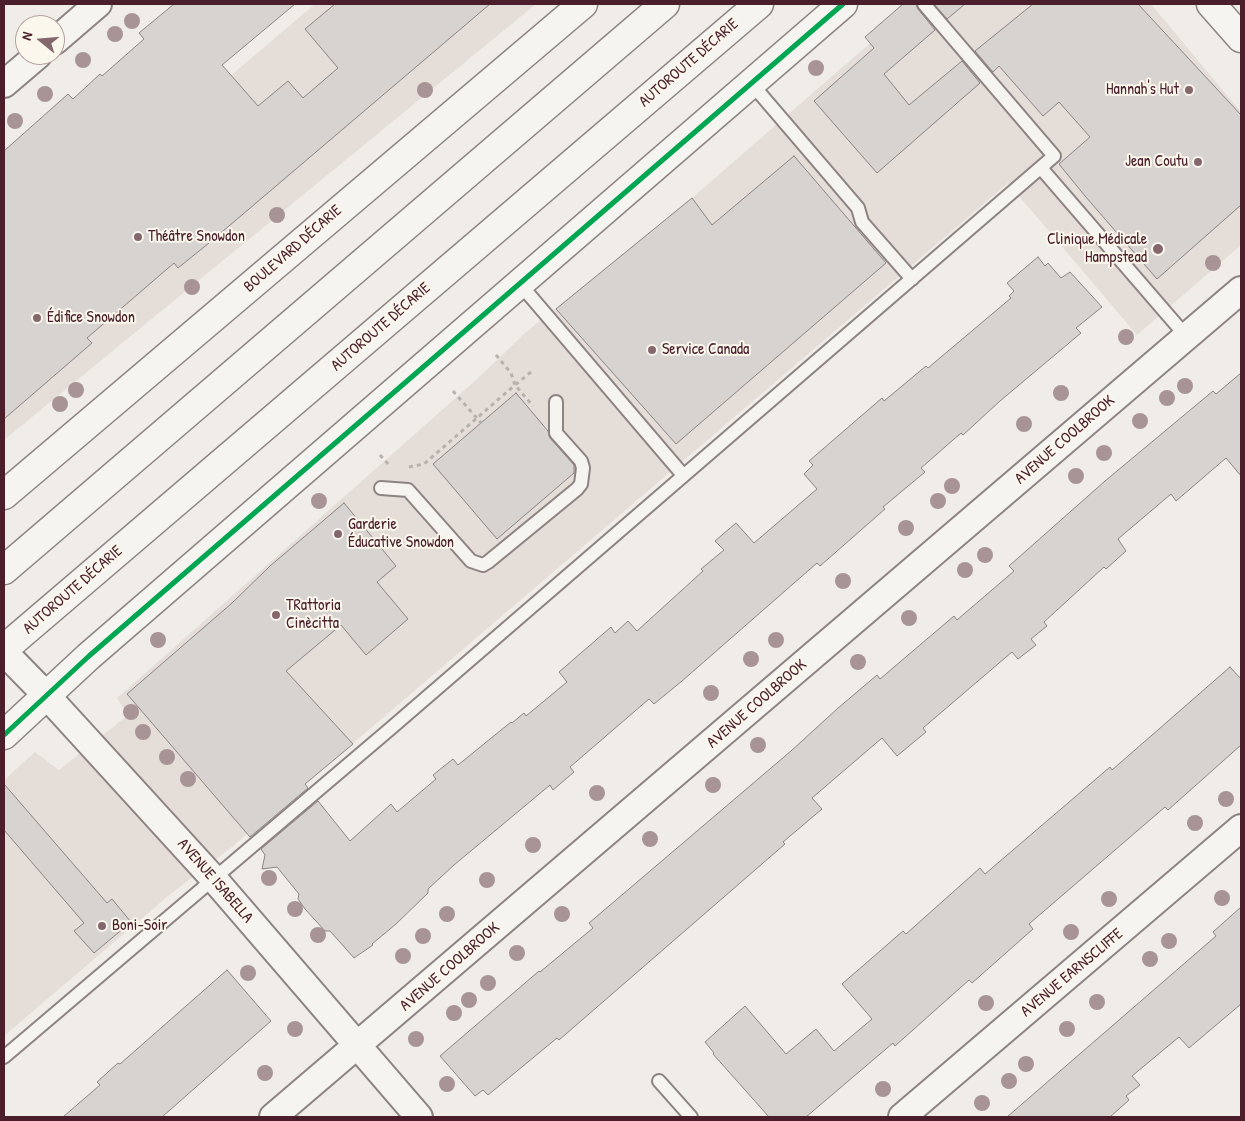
<!DOCTYPE html>
<meta charset="utf-8">
<style>
body{margin:0}
#map{position:relative;width:1245px;height:1121px;overflow:hidden;background:#f0ede8;font-family:"Patrick Hand",sans-serif}
canvas{display:block}
.frame{position:absolute;inset:0;border:5px solid #4a1f2b;pointer-events:none}
.north{position:absolute;left:15px;top:15px;width:50px;height:50px;box-sizing:border-box;background:#fbf7ec;border:1px solid #b4a19f;border-radius:50%;rotate:287deg;font-size:14px;font-weight:700;line-height:20px;text-align:center;color:#4a1f2b}
.north::after{content:'';display:block;margin:auto;width:18px;height:22px;background:#84676d;clip-path:polygon(50% 0,100% 100%,50% 72%,0 100%)}
</style>
<div id="map">
<canvas width="1245" height="1121"></canvas>
<div class="frame"></div>
<div class="north">N</div>
</div>
<script>
const ctx = document.querySelector('canvas').getContext('2d');
ctx.lineJoin = 'round';
function fillPath(path, color) {
  ctx.fillStyle = color;
  ctx.fill(path, 'evenodd');
}
function poly(rows) {
  const path = new Path2D();
  for (const r of rows) {
    path.moveTo(r[0], r[1]);
    for (let i = 2; i < r.length; i += 2) path.lineTo(r[i], r[i + 1]);
  }
  return path;
}
function strokePath(path, color, width, dash) {
  ctx.strokeStyle = color;
  ctx.lineWidth = width;
  ctx.lineCap = dash ? 'butt' : 'round';
  ctx.setLineDash(dash || []);
  ctx.stroke(path);
}
function drawText(font, color, halo, rows, align = 'center') {
  ctx.font = font + ' "Patrick Hand",sans-serif';
  ctx.lineWidth = 4;
  ctx.setLineDash([]);
  ctx.textBaseline = 'middle';
  ctx.strokeStyle = halo;
  ctx.fillStyle = color;
  for (const [text, x, y, turn = 0] of rows) {
    ctx.save();
    ctx.translate(x, y);
    ctx.rotate((+turn || 0) * Math.PI / 180);
    ctx.textAlign = isNaN(turn) ? turn : align;
    if (halo) ctx.strokeText(text, 0, 0);
    ctx.fillText(text, 0, 0);
    ctx.restore();
  }
}
const built = poly([
 [315,4,536,4,4,440,4,268],
 [915,4,1151,4,1241,112,1241,245,1137,335,1008,183,233,846,168,896,4,1036,4,780,35,752,59,770,128,715,117,698,477,379,525,333,692,198]
]);
const building = poly([
 [174,4,295,4,222,65,258,106,288,81,303,98,338,68,305,29,335,4,490,4,209,243,178,268,174,263,87,338,92,343,4,419,4,151,68,94,73,99,100,74,102,76,144,39,139,33,174,4],
 [903,4,916,4,918,9,935,30,884,74,909,105,962,61,980,83,877,173,814,101,874,48,865,37,903,4],
 [934,4,965,4,947,19,934,4],
 [1033,4,1138,4,1241,115,1241,205,1157,279,1085,196,1059,164,1090,137,1059,102,1043,116,999,66,993,72,975,51,1033,4],
 [794,156,886,263,676,444,556,309,692,198,712,225,794,156],
 [1038,257,1045,266,1048,263,1061,278,1070,272,1102,307,1076,328,1081,333,1000,401,963,435,961,433,921,468,925,472,883,507,885,509,820,566,817,563,682,681,654,704,649,699,570,767,574,772,553,790,550,785,454,865,428,889,428,893,396,924,372,944,373,945,354,958,330,931,325,931,305,909,298,899,299,894,277,867,262,869,265,855,261,849,318,801,350,841,391,804,397,812,436,779,433,775,453,759,458,765,511,722,512,723,524,713,526,716,567,682,559,672,611,627,615,633,628,621,637,631,703,571,701,569,724,550,715,541,736,523,754,543,817,489,804,474,813,465,809,461,882,398,884,401,926,366,928,368,1011,298,1009,296,1014,291,1007,283,1038,257],
 [1241,373,1241,476,1226,458,1176,501,1171,494,1118,539,1126,551,1106,569,1104,567,1044,622,1047,626,1031,639,1036,645,1018,659,1012,652,923,728,926,732,897,756,882,738,812,798,822,809,783,842,785,844,559,1040,557,1038,488,1095,483,1090,475,1096,440,1056,539,971,540,972,593,928,589,923,791,751,837,709,877,675,880,679,954,616,957,620,1014,571,1009,566,1105,481,1213,391,1216,394,1241,373],
 [516,393,548,431,550,438,574,465,574,473,497,539,433,464,516,393],
 [344,503,396,566,377,582,408,619,366,655,341,625,286,671,353,744,305,784,308,788,250,837,127,694,232,603,270,566,344,503],
 [1230,667,1241,679,1241,745,1168,810,1165,807,1029,924,1033,929,972,983,969,980,895,1046,893,1043,806,1117,769,1117,713,1054,714,1053,705,1042,745,1006,786,1054,816,1029,834,1051,872,1019,842,984,903,931,906,934,980,868,985,874,1110,767,1112,770,1230,667],
 [4,784,107,903,112,899,131,922,94,953,74,931,84,923,4,830,4,784],
 [1241,907,1241,1004,1189,1048,1179,1037,1132,1076,1140,1085,1126,1096,1129,1100,1110,1117,1007,1117,1216,936,1213,932,1241,907],
 [227,970,271,1021,162,1117,63,1117,100,1085,97,1082,118,1063,120,1064,227,970]
]);
const path = poly([
 [531,372,515,385,533,406],
 [453,391,481,423],
 [380,455,390,466],
 [409,467,424,464,515,385,511,373,496,355]
]);
const lane = poly([
 [751,83,858,208,862,222,912,279],
 [1041,168,1186,336],
 [520,284,683,475],
 [381,488,408,490,471,561,483,565,488,562,577,489,581,484,583,468,581,461,556,433,556,402],
 [4,1057,390,729,1054,156,924,4],
 [659,1081,691,1117]
]);
const street = poly([
 [55,41,98,4],
 [4,84,38,55],
 [4,652,47,696,214,879,419,1117],
 [273,1117,1241,290],
 [902,1117,1241,828]
]);
const secondary = poly([
 [1211,4,1241,38],
 [4,495,583,4],
 [4,735,89,656,843,4]
]);
const highway = poly([
 [4,570,665,4],
 [4,649,759,4]
]);
const bus1 = poly([
 [4,735,89,656,843,4]
]);
const trees = [
 [132,21],
 [115,34],
 [83,60],
 [816,68],
 [425,90],
 [45,94],
 [15,121],
 [277,215],
 [1213,263],
 [192,287],
 [1126,337],
 [1185,386],
 [76,390],
 [1061,393],
 [1167,398],
 [60,404],
 [1140,421],
 [1024,424],
 [1104,453],
 [1076,476],
 [952,486],
 [319,501],
 [938,501],
 [906,528],
 [985,555],
 [965,570],
 [843,581],
 [909,618],
 [158,640],
 [776,640],
 [751,659],
 [858,662],
 [711,693],
 [131,712],
 [143,732],
 [758,745],
 [167,757],
 [188,779],
 [713,785],
 [597,793],
 [1226,799],
 [1195,823],
 [650,839],
 [533,845],
 [269,878],
 [487,880],
 [1222,898],
 [1109,899],
 [295,909],
 [447,914],
 [562,914],
 [1071,932],
 [318,935],
 [423,936],
 [1169,941],
 [517,953],
 [403,956],
 [1150,959],
 [248,973],
 [488,983],
 [469,1000],
 [1097,1002],
 [986,1003],
 [454,1013],
 [295,1029],
 [1067,1029],
 [416,1039],
 [1026,1064],
 [265,1073],
 [1009,1081],
 [447,1084],
 [883,1089],
 [982,1103]
];
const markers = [
 [1189,90,5,"#84676d"],
 [1198,162,5,"#84676d"],
 [138,237,5,"#84676d"],
 [1158,249,6,"#84676d"],
 [37,318,5,"#84676d"],
 [652,350,5,"#84676d"],
 [338,534,5,"#84676d"],
 [276,615,5,"#84676d"],
 [102,926,5,"#84676d"]
];
const streetNames = [
 ["AUTOROUTE DÉCARIE",689,63,-41],
 ["BOULEVARD DÉCARIE",293,249,-41],
 ["AUTOROUTE DÉCARIE",381,327,-41],
 ["AVENUE COOLBROOK",1065,440,-41],
 ["AUTOROUTE DÉCARIE",73,590,-41],
 ["AVENUE COOLBROOK",757,704,-41],
 ["AVENUE ISABELLA",215,881,49],
 ["AVENUE COOLBROOK",450,967,-41],
 ["AVENUE EARNSCLIFFE",1072,973,-40]
];
const poiNames = [
 ["Hannah's Hut",1179,90,"right"],
 ["Jean Coutu",1188,162,"right"],
 ["Théâtre Snowdon",148,237],
 ["Clinique Médicale",1147,240,"right"],
 ["Hampstead",1147,258,"right"],
 ["Édifice Snowdon",47,318],
 ["Service Canada",662,350],
 ["Garderie",348,525],
 ["Éducative Snowdon",348,543],
 ["TRattoria",286,606],
 ["Cinècitta",286,624],
 ["Boni-Soir",112,926]
];
fillPath(built, '#e5ddd7');
fillPath(building, '#d7d3d0');
strokePath(building, '#8d8383', 1);
strokePath(lane, '#8d8383', 16);
strokePath(street, '#8d8383', 30);
strokePath(secondary, '#8d8383', 31);
strokePath(highway, '#8d8383', 31);
strokePath(path, '#b7b2b0', 3, [4, 4]);
strokePath(lane, '#f5f4f0', 12);
strokePath(street, '#f5f4f0', 26);
strokePath(secondary, '#f5f4f0', 28);
strokePath(highway, '#f5f4f0', 28);
strokePath(bus1, '#00a651', 5);
ctx.fillStyle = '#a89496';
for (const [x, y] of trees) {
  ctx.beginPath();
  ctx.arc(x, y, 8, 0, 2 * Math.PI);
  ctx.fill();
}
for (const [x, y, r, color] of markers) {
  const dot = new Path2D();
  dot.arc(x, y, r, 0, 2 * Math.PI);
  ctx.fillStyle = color;
  ctx.fill(dot);
  strokePath(dot, '#fbf7ec', 2);
}
drawText('16px', '#4a1f2b', '#fbf7ec', streetNames);
drawText('16px', '#4a1f2b', '#fbf7ec', poiNames, 'left');
</script>
